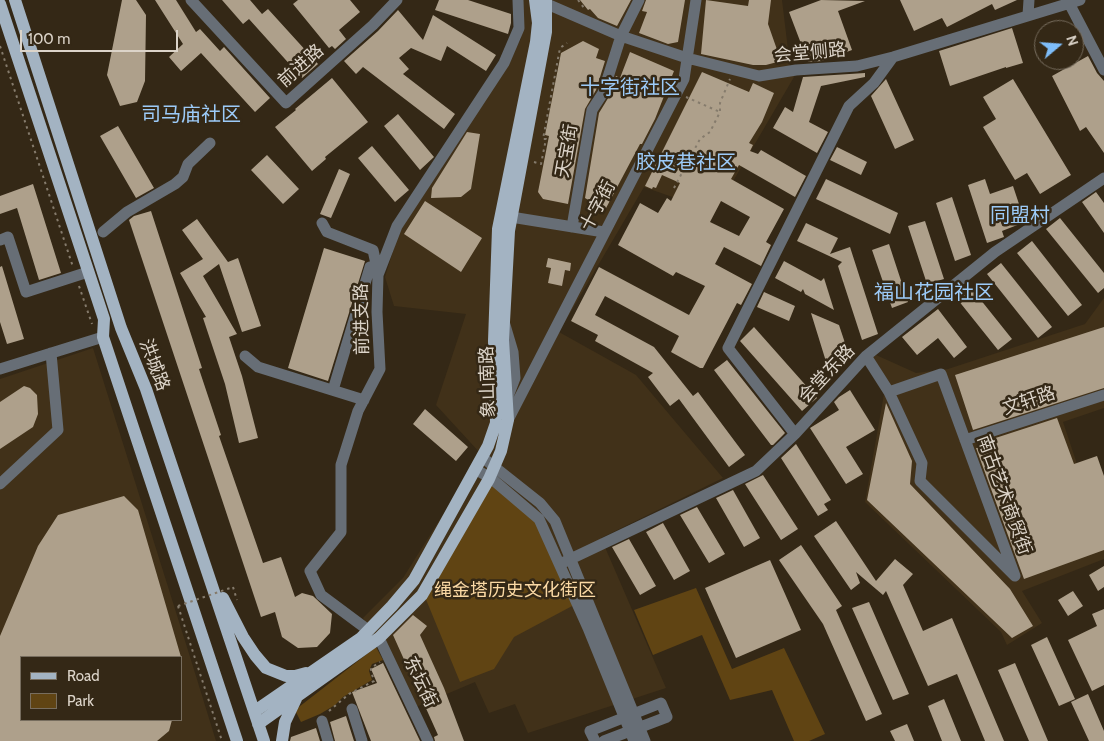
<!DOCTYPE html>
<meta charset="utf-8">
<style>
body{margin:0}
#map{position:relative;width:1104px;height:741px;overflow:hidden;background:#342816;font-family:Cabin,sans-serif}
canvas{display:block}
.legend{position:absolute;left:20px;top:656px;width:162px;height:65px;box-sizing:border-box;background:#342816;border:1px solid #776d5e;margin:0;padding:6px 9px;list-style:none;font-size:15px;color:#dcd4c9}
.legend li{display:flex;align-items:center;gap:10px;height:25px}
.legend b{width:25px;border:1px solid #776d5e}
.north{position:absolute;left:1034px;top:20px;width:50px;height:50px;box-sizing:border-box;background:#342816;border:1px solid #776d5e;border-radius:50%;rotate:72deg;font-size:14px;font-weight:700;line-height:20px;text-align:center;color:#dcd4c9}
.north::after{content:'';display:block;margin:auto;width:18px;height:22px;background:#7ebdf9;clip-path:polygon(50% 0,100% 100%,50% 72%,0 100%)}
.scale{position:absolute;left:20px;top:30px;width:158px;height:22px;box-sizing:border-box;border:2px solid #dcd4c9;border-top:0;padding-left:6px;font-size:15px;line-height:18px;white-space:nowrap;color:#dcd4c9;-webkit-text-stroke:4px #342816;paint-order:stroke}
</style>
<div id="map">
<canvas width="1104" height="741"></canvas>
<ul class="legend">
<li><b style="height:6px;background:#a3b3c2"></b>Road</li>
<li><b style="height:14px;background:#604413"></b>Park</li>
</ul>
<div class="north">N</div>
<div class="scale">100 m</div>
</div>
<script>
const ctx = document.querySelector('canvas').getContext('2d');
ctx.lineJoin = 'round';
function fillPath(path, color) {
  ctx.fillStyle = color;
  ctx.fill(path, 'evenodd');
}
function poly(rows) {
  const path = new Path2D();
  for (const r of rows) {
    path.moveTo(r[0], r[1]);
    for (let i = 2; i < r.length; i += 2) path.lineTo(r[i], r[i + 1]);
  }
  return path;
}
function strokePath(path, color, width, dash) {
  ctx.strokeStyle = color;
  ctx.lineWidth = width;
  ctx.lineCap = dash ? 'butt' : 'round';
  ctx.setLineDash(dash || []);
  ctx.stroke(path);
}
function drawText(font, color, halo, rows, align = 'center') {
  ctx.font = font + ' Cabin,"Noto Sans SC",sans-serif';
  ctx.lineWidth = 5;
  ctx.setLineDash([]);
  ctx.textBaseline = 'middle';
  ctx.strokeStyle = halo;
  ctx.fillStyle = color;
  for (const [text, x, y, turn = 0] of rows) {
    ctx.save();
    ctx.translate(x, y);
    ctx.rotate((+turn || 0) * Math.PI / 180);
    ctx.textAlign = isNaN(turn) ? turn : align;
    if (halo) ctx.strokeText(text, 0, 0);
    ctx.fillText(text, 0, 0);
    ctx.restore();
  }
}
const built = poly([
 [523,0,782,0,790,66,794,77,715,212,644,187,559,332,636,375,723,478,601,538,666,688,528,733,515,704,489,713,475,682,416,707,363,618,403,578,481,454,436,405,466,314,394,306,385,277,399,232,521,39],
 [1104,298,1104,408,1063,422,1104,545,1104,559,1022,591,1042,623,1007,645,1001,632,865,502,884,394,866,363,876,355,916,373,948,369,1085,324],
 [93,348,191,660,216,741,0,741,0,379],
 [21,657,181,657,181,720,21,720]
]);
const green = poly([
 [491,483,535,521,574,605,514,637,494,669,460,682,425,597],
 [696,588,732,669,784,648,825,734,809,741,794,741,772,690,730,700,702,635,653,655,634,610],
 [376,647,383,660,372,664,369,671,372,680,343,697,335,705,320,714,301,722,295,710]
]);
const building = poly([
 [122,0,136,0,146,15,145,81,137,102,120,106,107,75],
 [155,0,176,0,196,32,200,29,220,51,224,47,270,98,255,112,201,53,181,71,169,57,183,44],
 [222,0,250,0,262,14,268,9,318,64,302,78,249,19,243,24],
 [298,0,350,0,360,12,339,30,346,39,335,49,332,46,329,48,293,4],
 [439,0,468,0,511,14,511,23,508,34,435,10],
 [580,0,631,0,617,26,598,18,590,9,588,10],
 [646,0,685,0,678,42,668,44,639,33,647,12,642,11],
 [706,0,748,6,749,0,771,0,768,24,781,61,766,65,753,65,701,54],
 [821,0,865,1,838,11,852,50,822,61,808,62,789,12],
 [900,0,1017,0,995,10,992,4,947,27,942,18,914,31],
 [398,10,423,40,433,15,496,55,486,71,447,46,441,61,411,48,399,58,409,69,403,74,455,114,444,129,363,67,356,74,344,61,378,31],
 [1012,28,1023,63,1006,68,1006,67,950,86,939,51],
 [583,41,599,49,596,58,605,61,596,90,585,109,568,204,543,199,538,192,549,136,545,135,561,53],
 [630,52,674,71,655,119,642,144,640,144,605,210,585,198,599,113,610,95,616,76,620,78],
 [1088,56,1097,73,1104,81,1104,153,1086,127,1080,131,1052,76],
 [702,72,749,92,753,83,774,93,762,122,749,143,753,145,750,151,758,154,761,150,806,176,795,197,739,165,731,179,784,209,766,242,771,245,761,266,724,247,715,264,752,284,741,305,737,303,703,368,700,368,671,352,679,336,605,296,595,315,654,347,693,396,698,392,745,455,729,467,679,399,670,406,648,377,653,373,595,341,598,335,571,321,599,267,689,315,705,286,676,272,673,276,618,245,640,203,658,213,667,198,671,201,680,183,662,175,656,188,653,187,652,189,645,186],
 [721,201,750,217,739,236,710,222],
 [865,73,865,77,821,86,809,122,828,132,817,153,773,128,785,107,793,112,803,77],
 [332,78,368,122,325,157,326,159,312,171,275,127,296,110,295,109],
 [886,79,914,140,895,149,871,96],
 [1013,79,1071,175,1040,194,1027,173,1015,180,983,127,996,119,983,97],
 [398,114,434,157,420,170,384,126],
 [118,126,154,188,136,198,100,136],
 [467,132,480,134,471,189,461,197,431,198,432,188],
 [372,146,409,190,395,202,358,158],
 [837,147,867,162,861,175,830,160],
 [267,155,299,189,283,204,251,170],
 [339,169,350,174,331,218,320,214],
 [826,179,898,213,890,234,816,199],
 [985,179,990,194,1013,186,1025,222,1002,231,1004,237,987,243,968,185],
 [33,184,61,273,39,280,17,208,0,214,0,196],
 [1096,192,1104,203,1104,233,1082,202],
 [952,197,971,255,955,261,936,203],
 [425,201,482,238,461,272,404,234],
 [151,211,202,368,199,369,221,435,219,436,263,563,281,557,295,597,302,593,313,596,332,614,330,633,317,647,298,648,282,637,275,612,261,617,129,220,134,216],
 [1060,218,1104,273,1104,288,1098,293,1046,229],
 [197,219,228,262,238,258,261,326,242,332,219,264,203,276,237,334,229,337,242,376,258,438,239,443,225,384,203,318,206,317,180,273,203,259,182,230],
 [925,221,944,279,927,284,908,226],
 [806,223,838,238,830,254,850,247,878,334,862,340,838,266,842,262,797,241],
 [1032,241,1082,305,1068,316,1017,253],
 [889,244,908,302,892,308,872,250],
 [324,248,365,261,328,381,288,368],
 [548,258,571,263,570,271,565,270,562,286,548,283,551,268,546,267],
 [784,261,821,281,824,278,834,310,805,294,803,289,801,292,775,278],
 [1001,263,1052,327,1038,338,987,274],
 [2,266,24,339,7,344,0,322,0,267],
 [968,284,1012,339,998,350,954,295],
 [764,292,795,306,789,321,757,307],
 [938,309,967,347,954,358,938,338,917,355,902,337],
 [811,313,839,325,850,358,828,368],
 [754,327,817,398,802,411,740,341],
 [1104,327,1104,388,973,430,955,375],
 [727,360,785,433,773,445,771,445,714,370],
 [24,386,30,388,37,395,38,414,33,427,0,449,0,402],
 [850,390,875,430,846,447,863,474,846,484,810,428,839,410,834,402,839,397],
 [886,403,912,461,910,484,1010,589,1033,626,1012,638,867,500],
 [425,409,468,447,456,461,413,424],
 [1057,418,1074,464,1097,456,1104,476,1104,550,1024,579,976,448,978,448,977,444],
 [796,444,831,500,824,504,828,510,818,516,781,458],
 [763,475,798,529,781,540,745,484],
 [733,490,760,538,744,547,716,498],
 [124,496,138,510,181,657,21,657,21,720,172,720,169,731,157,741,0,741,0,636,38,546,58,515],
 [697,507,725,554,709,563,680,515],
 [836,521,876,581,895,559,913,574,903,585,923,631,952,618,1004,741,985,741,957,674,928,686,886,591,883,595,856,572,860,583,851,590,814,536],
 [663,523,690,571,674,580,646,532],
 [629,539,656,586,640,595,612,547],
 [801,545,842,606,836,610,882,714,866,721,823,624,779,560],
 [770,560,801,630,736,658,705,588],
 [1104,566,1104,587,1098,591,1089,575],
 [1073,591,1083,606,1068,616,1058,600],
 [869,602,909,694,893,700,852,608],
 [1104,609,1104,685,1092,691,1068,640,1097,626,1092,614],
 [413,615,427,626,420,635,444,688,464,741,435,741,434,737,438,735,393,635],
 [1047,637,1075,699,1059,706,1031,645],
 [383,663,420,741,371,741,352,692,377,683,371,669],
 [1015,663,1048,741,1029,741,998,670],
 [1088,694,1104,731,1104,741,1089,741,1071,702],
 [944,699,961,741,942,741,928,706],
 [346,716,354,741,335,741,330,722],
 [907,724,914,741,895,741,890,731],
 [316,728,320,741,290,741,291,737]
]);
const path = poly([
 [578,0,584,8],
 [0,46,73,267],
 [686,97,720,112],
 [534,162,541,164,546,139,543,139,560,48,567,43],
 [674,188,700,139,710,132,720,112,720,103,730,79],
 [79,286,92,324],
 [233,587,237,600],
 [178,606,222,741],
 [329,711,349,694,374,681,371,671,371,668,380,662]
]);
const minor = poly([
 [191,0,286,103,373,25,397,0],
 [1069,3,1104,70],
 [547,4,621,36,687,58,759,76,796,70,857,66,893,57,1080,0],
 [1028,15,1029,0],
 [511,217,604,232],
 [322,223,327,232,373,250,378,273],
 [572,227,592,110,603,93,621,36,639,0],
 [103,232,127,212,175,184,183,177,188,164,210,143],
 [0,240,8,237,26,292,88,272],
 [505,325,513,352,515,378,507,399],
 [245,356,258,367,364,400],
 [866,356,889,392,941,374,1015,576,920,481,922,463,889,392],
 [0,369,103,337],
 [333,390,370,267,377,266],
 [508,420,684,79,696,0],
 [795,434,728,348,849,106,874,83,893,57],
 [965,440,1104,395],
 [482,457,540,503,555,521,645,741],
 [475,469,492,479,539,519,588,628,634,741],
 [0,484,58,430,51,353],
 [560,564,756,471,795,434,866,356,995,252,1104,178],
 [368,630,321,595,310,571,341,532,341,465,358,411,380,369,377,312,378,275,397,226,504,63,519,28,518,0],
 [379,638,428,741],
 [352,709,362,741],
 [322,721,328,741],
 [595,741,590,731,661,703,667,717,604,741]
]);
const major = poly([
 [15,0,121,328,146,389,264,741],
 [0,4,104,319,103,337,237,741],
 [223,598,243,637,255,655,266,668,286,676,295,676,306,673],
 [255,711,361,638,392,606,414,580,488,446,496,423,494,341,498,229,536,42,538,23,535,0],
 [258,724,379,638,422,595,489,479,501,451,508,420,503,340,509,231,546,32,546,0],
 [282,741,285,722,296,699]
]);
const pathBridge = poly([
 [178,606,233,587]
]);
const streetNames = [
 ["会堂侧路",810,53,-5],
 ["前进路",301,66,-42],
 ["天宝街",567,151,-80],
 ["十字街",598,206,-62],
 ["前进支路",362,319,-91],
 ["洪城路",154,365,69],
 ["会堂东路",827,374,-47],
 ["象山南路",488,382,-92],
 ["文轩路",1029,401,-18],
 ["南古艺术商贸街",1004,495,70],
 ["东坛街",420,682,64]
];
const parkNames = [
 ["绳金塔历史文化街区",515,591]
];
const quarterNames = [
 ["十字街社区",630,88],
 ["司马庙社区",191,115],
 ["胶皮巷社区",686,163],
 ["同盟村",1020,216],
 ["福山花园社区",934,293]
];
fillPath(built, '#413119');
fillPath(green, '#604413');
fillPath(building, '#aea08b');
strokePath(path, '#857b6c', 2, [2.5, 4]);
strokePath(minor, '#676e76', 11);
strokePath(major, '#a3b3c2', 12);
strokePath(pathBridge, '#857b6c', 2, [2.5, 4]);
drawText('18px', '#dcd4c9', '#342816', streetNames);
drawText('18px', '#fbd9a4', '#342816', parkNames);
drawText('20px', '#9ccaf7', '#342816', quarterNames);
</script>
